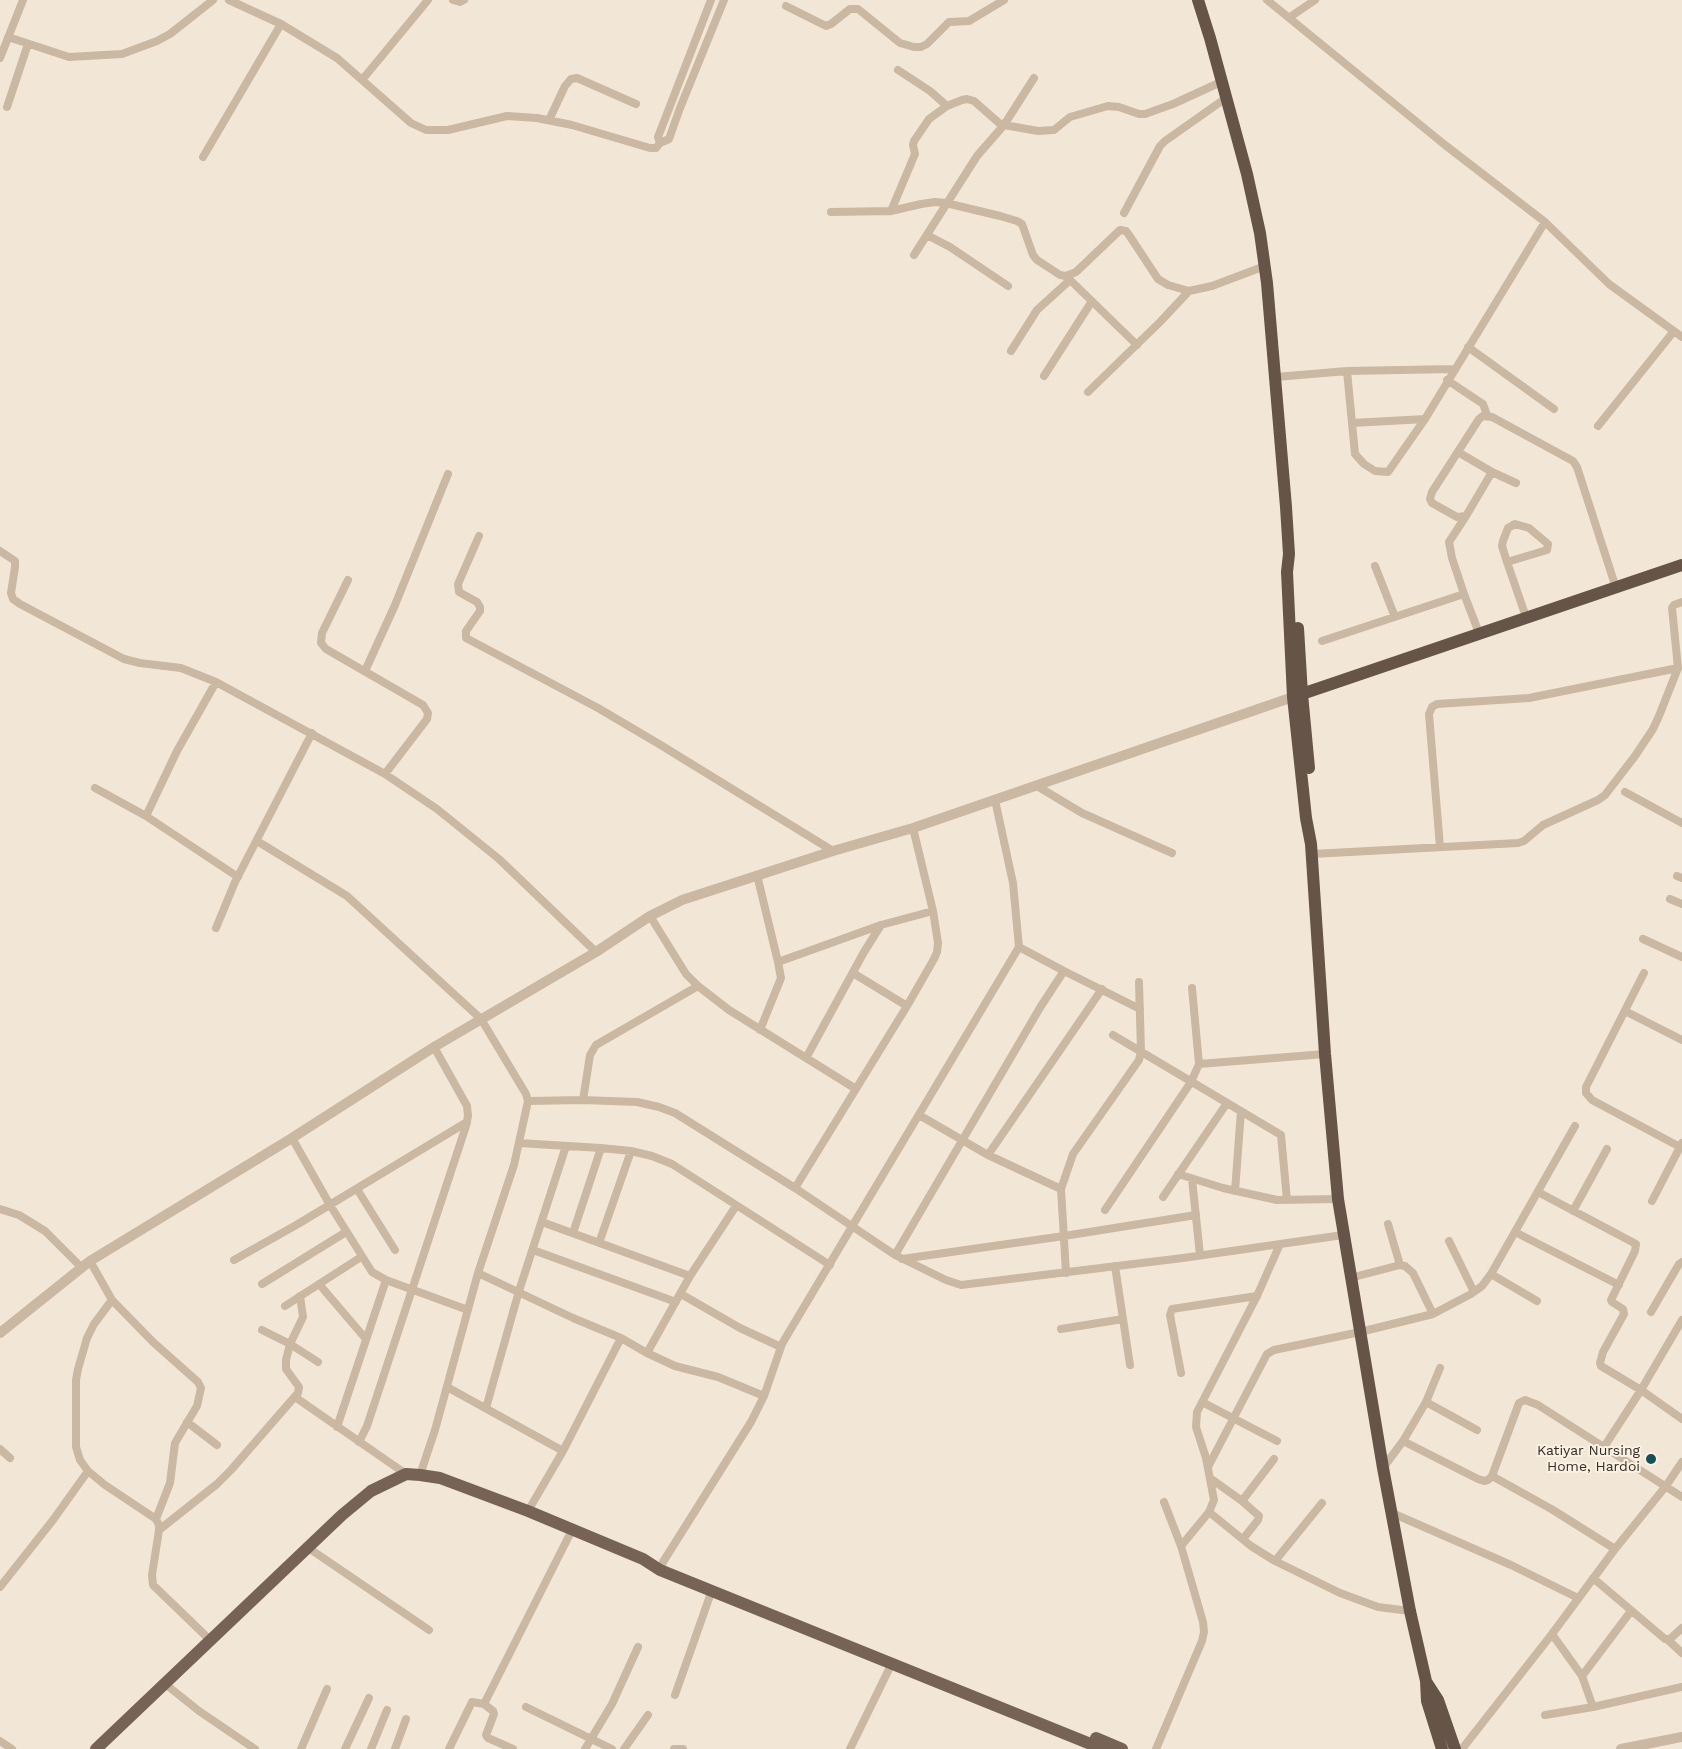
<!DOCTYPE html>
<style>
body{margin:0}
canvas{display:block;background:#f2e7d6}
</style>
<canvas width="1682" height="1749"></canvas>
<script>
const ctx = document.querySelector('canvas').getContext('2d');
ctx.lineJoin = 'round';
function poly(rows) {
  const path = new Path2D();
  for (const r of rows) {
    path.moveTo(r[0], r[1]);
    for (let i = 2; i < r.length; i += 2) path.lineTo(r[i], r[i + 1]);
  }
  return path;
}
function strokePath(path, color, width, dash) {
  ctx.strokeStyle = color;
  ctx.lineWidth = width;
  ctx.lineCap = dash ? 'butt' : 'round';
  ctx.setLineDash(dash || []);
  ctx.stroke(path);
}
function drawText(font, color, halo, rows, align = 'center') {
  ctx.font = font + ' "Work Sans",sans-serif';
  ctx.lineWidth = 4;
  ctx.setLineDash([]);
  ctx.textBaseline = 'middle';
  ctx.strokeStyle = halo;
  ctx.fillStyle = color;
  for (const [text, x, y, turn = 0] of rows) {
    ctx.save();
    ctx.translate(x, y);
    ctx.rotate((+turn || 0) * Math.PI / 180);
    ctx.textAlign = isNaN(turn) ? turn : align;
    if (halo) ctx.strokeText(text, 0, 0);
    ctx.fillText(text, 0, 0);
    ctx.restore();
  }
}
const minor = poly([
 [229,0,281,24,337,58,411,123,426,130,448,130,507,116,537,118,572,125,650,148,656,148,660,143,669,139,680,108,724,0],
 [453,0,460,2,464,0],
 [1267,0,1445,145,1545,222,1609,284,1682,337],
 [786,6,826,26,831,24,850,9,858,9,900,43,914,47,921,47,927,44,949,22,969,21,1004,0],
 [1290,17,1315,0],
 [8,37,69,57,122,54,157,41,170,34,213,0],
 [0,58,23,0],
 [898,70,930,91,947,106],
 [362,80,428,0],
 [7,107,28,44],
 [549,120,565,86,571,79,577,78,636,104],
 [660,143,658,137,711,0],
 [203,157,281,24],
 [891,211,915,154,913,145,914,141,929,119,947,106,962,100,967,99,974,101,999,123,1004,125,1038,131,1054,130,1070,117,1108,106,1119,107,1139,114,1145,114,1173,104,1221,82],
 [831,212,891,211,921,204,935,202,946,203,1000,216,1017,221,1022,224,1033,255,1037,260,1060,275,1066,276,1076,272,1120,230,1126,231,1129,235,1158,279,1168,285,1189,291,1212,286,1265,266],
 [1124,213,1160,146,1165,141,1226,98],
 [927,235,950,247,1008,286],
 [914,255,977,156,1004,125,1034,78],
 [1066,276,1137,345],
 [1468,347,1554,409],
 [1011,351,1037,310,1070,280],
 [1347,371,1355,454,1364,464,1375,471,1388,472,1425,419,1545,222],
 [1044,376,1092,301],
 [1276,377,1347,371,1454,369],
 [1447,380,1483,404,1487,415],
 [1088,392,1160,322,1189,291],
 [1352,423,1425,419],
 [1598,426,1674,331],
 [1458,452,1492,472,1516,483],
 [1492,472,1466,516,1457,517,1432,503,1430,499,1432,492,1479,419,1483,416,1492,417,1573,461,1577,467,1616,588],
 [1466,516,1449,542,1452,558,1464,594,1479,633],
 [479,536,458,584,459,592,477,602,480,607,480,611,466,631,466,638,598,708,659,744,833,851],
 [0,551,15,561,15,567,11,593,13,599,20,604,124,659,140,663,181,668,216,682,385,774,437,809,499,859,596,952],
 [1507,562,1547,550,1548,544,1529,528,1515,524,1508,528,1503,541,1502,546,1507,562,1526,617],
 [1375,566,1395,617],
 [348,580,322,633,321,643,326,649,423,705,428,713,427,719,385,774],
 [1322,641,1464,594],
 [365,671,395,605,448,474],
 [1037,786,1082,813,1172,853],
 [95,788,146,816,238,877],
 [1625,792,1682,823],
 [146,816,177,751,216,682],
 [257,841,347,896,481,1019,526,1094,528,1101,514,1165,478,1273,435,1430,420,1475],
 [1440,847,1429,714,1432,707,1437,704,1529,698,1678,668],
 [1312,854,1518,843,1524,841,1543,825,1598,800,1605,795,1635,756,1653,729,1659,716,1678,668,1672,608,1674,605,1682,602],
 [757,875,778,962,781,978,760,1030],
 [1677,876,1682,878],
 [1670,899,1682,904],
 [650,916,686,974,698,986,729,1010,856,1089],
 [216,928,235,882,312,733],
 [1643,939,1682,957],
 [1019,947,1064,971,1140,1009],
 [778,962,881,925,933,911],
 [853,973,907,1006],
 [1644,973,1586,1087,1586,1093,1592,1100,1682,1148],
 [1625,1011,1682,1040],
 [1113,1035,1281,1135,1287,1200],
 [806,1058,864,952,881,925],
 [1199,1064,1325,1054],
 [583,1100,590,1055,596,1045,698,986],
 [528,1101,583,1100,637,1102,659,1107,675,1113,795,1188,895,1255,946,1280,961,1285,1183,1258,1343,1235],
 [919,1115,988,1155,1061,1189],
 [292,1138,330,1205,372,1272,386,1280,468,1310],
 [519,1143,601,1148,631,1151,652,1156,672,1164,830,1265],
 [988,1155,1102,989],
 [1178,1174,1223,1188,1277,1200,1338,1199],
 [1192,1179,1200,1255],
 [795,1188,907,1006,934,959,937,952,938,943,933,911,913,828],
 [357,1189,395,1250],
 [1235,1191,1241,1111],
 [1538,1192,1636,1244,1635,1251,1611,1300,1612,1302,1623,1309,1624,1314,1603,1352,1600,1363,1601,1366,1641,1390,1682,1419],
 [1163,1197,1227,1103],
 [1652,1201,1682,1143],
 [0,1209,19,1215,45,1231,82,1268],
 [1105,1210,1191,1082,1199,1064,1192,988],
 [1573,1211,1607,1149],
 [542,1222,690,1276],
 [1388,1224,1400,1265],
 [1515,1232,1619,1285],
 [573,1233,601,1148],
 [1449,1241,1474,1292],
 [599,1243,631,1151],
 [533,1250,676,1302],
 [895,1255,1041,1006,1064,971],
 [902,1259,1064,1236,1196,1215],
 [234,1260,298,1224,467,1122],
 [90,1261,112,1300,153,1342,198,1382,201,1388,197,1406,175,1443,170,1483,156,1519],
 [1115,1266,1130,1365],
 [478,1273,573,1318,621,1338,647,1353,675,1366,718,1377,764,1396],
 [1066,1273,1061,1189,1073,1154,1139,1060,1141,1052,1139,982],
 [1491,1274,1537,1301],
 [1350,1278,1400,1265,1405,1266,1413,1273,1433,1314],
 [262,1284,346,1232],
 [319,1284,365,1338],
 [681,1294,740,1328,781,1347],
 [112,1300,94,1324,87,1338,78,1369,76,1380,76,1447,80,1460,88,1471,105,1485,156,1519,159,1525,159,1530,152,1575,153,1585,210,1640],
 [285,1306,361,1257],
 [1651,1312,1679,1264,1682,1262],
 [1061,1329,1123,1319],
 [262,1330,290,1344,318,1362],
 [647,1353,690,1276,736,1206],
 [1181,1373,1170,1315,1172,1309,1257,1296],
 [447,1387,563,1451],
 [295,1397,406,1474],
 [1202,1402,1277,1441],
 [1426,1402,1477,1430],
 [486,1408,519,1291,566,1146],
 [187,1422,217,1445],
 [337,1427,386,1280],
 [1403,1441,1478,1479,1484,1481,1488,1480,1492,1476,1519,1403,1525,1400,1538,1405,1682,1497],
 [359,1442,367,1426,466,1126,468,1116,467,1106,434,1047],
 [1604,1447,1641,1390,1682,1320],
 [0,1449,10,1458],
 [1208,1467,1267,1354,1274,1350,1360,1332,1433,1314,1471,1294,1482,1286,1491,1274,1575,1126],
 [1383,1468,1403,1441,1426,1402,1440,1368],
 [1492,1476,1553,1510,1615,1549],
 [1210,1478,1242,1501,1259,1516,1258,1520,1243,1539],
 [1242,1501,1274,1459],
 [528,1511,563,1451,621,1338],
 [1209,1512,1251,1546,1275,1561,1340,1593,1378,1607,1410,1611],
 [1392,1513,1511,1565,1578,1598],
 [159,1530,217,1484,231,1470,298,1393,299,1387,286,1369,286,1360,290,1344,303,1317,300,1296],
 [1181,1546,1209,1512,1214,1500,1206,1458,1196,1427,1197,1412,1257,1296,1280,1244],
 [307,1547,429,1630],
 [1275,1561,1322,1503],
 [660,1570,663,1562,751,1422,764,1396,782,1344,789,1332,1019,947,1013,883,995,800],
 [1593,1578,1665,1639,1670,1639,1682,1628],
 [0,1587,53,1520,88,1471],
 [1552,1634,1582,1676,1593,1707],
 [1668,1640,1682,1653],
 [1582,1676,1631,1611],
 [164,1683,199,1711,255,1749],
 [675,1695,712,1590],
 [484,1704,493,1711,494,1714,486,1735,488,1738,513,1749],
 [526,1707,612,1749],
 [1545,1715,1593,1707,1682,1687],
 [0,1741,12,1749],
 [301,1749,327,1689],
 [345,1749,369,1698],
 [371,1749,387,1710],
 [395,1749,406,1719],
 [449,1749,472,1702,484,1704,572,1530],
 [585,1749,612,1704,638,1647],
 [624,1749,648,1715],
 [674,1749,683,1749],
 [850,1749,892,1663],
 [1156,1749,1202,1641,1204,1632,1203,1622,1181,1546,1164,1502],
 [1462,1749,1552,1634,1615,1549,1666,1486,1682,1462]
]);
const tertiary = poly([
 [0,1333,90,1261,292,1138,434,1047,596,952,650,916,682,900,833,851,913,828,1293,697],
 [1621,1749,1682,1737]
]);
const primary = poly([
 [1096,1738,1122,1749],
 [96,1749,342,1515,371,1491,406,1474,420,1475,440,1478,528,1511,643,1559,660,1570,1103,1749]
]);
const trunk = poly([
 [1198,0,1210,38,1247,174,1260,233,1267,283,1286,507,1289,554,1287,572,1293,697,1306,818,1311,844,1325,1054,1338,1199,1383,1468,1410,1611,1426,1681,1427,1701,1442,1749],
 [1298,628,1302,694,1309,768],
 [1293,697,1682,565],
 [1427,1683,1438,1700,1455,1749]
]);
const markers = [
 [1651,1459,6,"#184e58"]
];
const poiNames = [
 ["Katiyar Nursing",1640,1451],
 ["Home, Hardoi",1640,1467]
];
strokePath(minor, '#cab8a2', 8);
strokePath(tertiary, '#cab8a2', 10);
strokePath(primary, '#776355', 12);
strokePath(trunk, '#665448', 12);
for (const [x, y, r, color] of markers) {
  const dot = new Path2D();
  dot.arc(x, y, r, 0, 2 * Math.PI);
  ctx.fillStyle = color;
  ctx.fill(dot);
  strokePath(dot, '#faf1e2', 2);
}
drawText('14px', '#342b25', '#faf1e2', poiNames, 'right');
</script>
